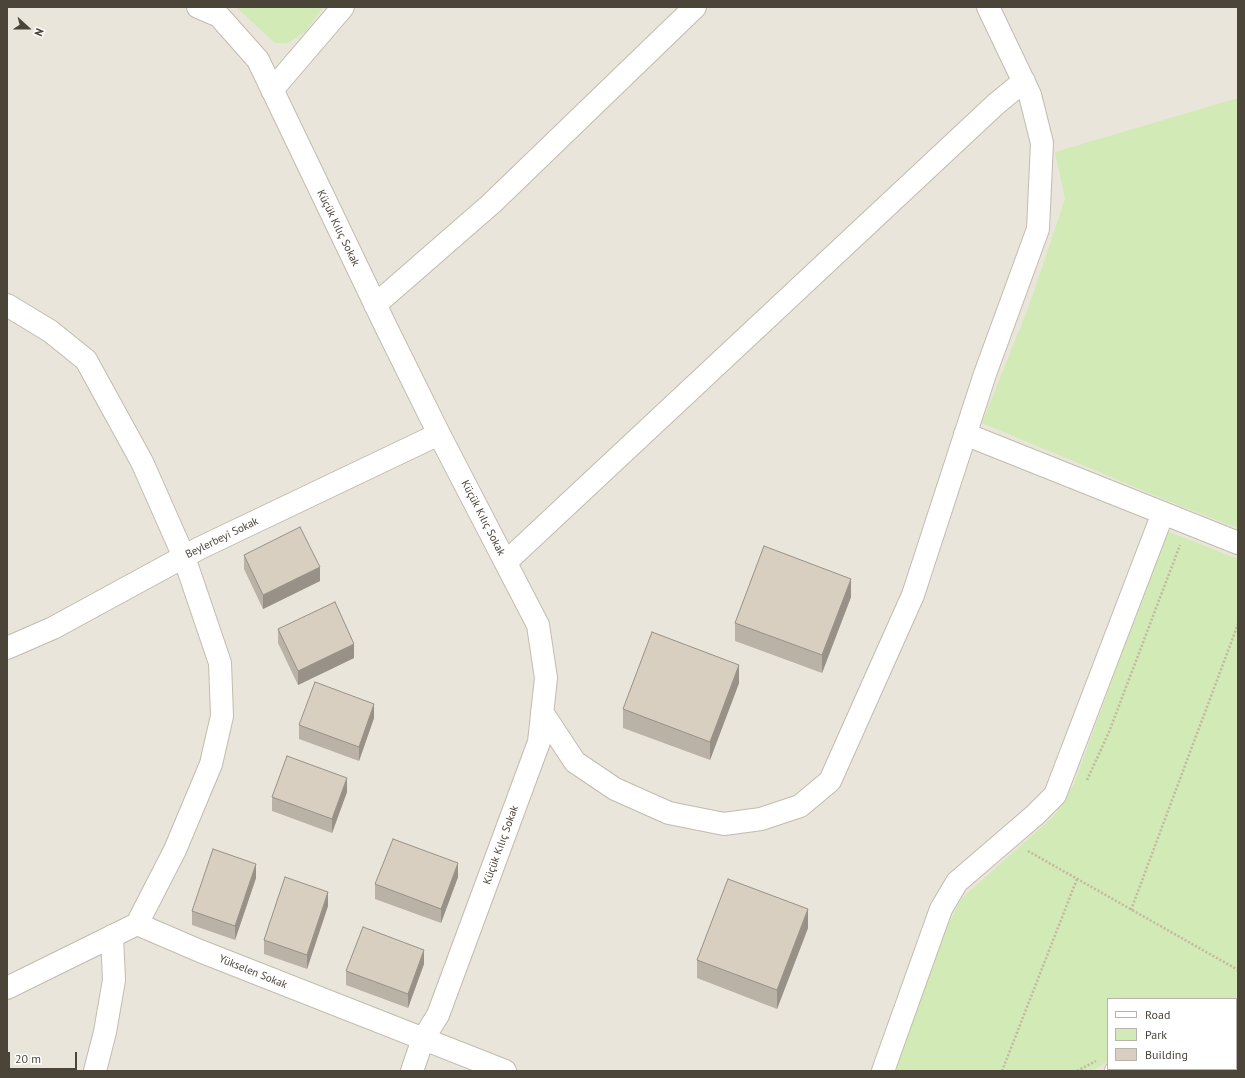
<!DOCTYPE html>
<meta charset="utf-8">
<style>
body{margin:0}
#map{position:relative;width:1245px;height:1078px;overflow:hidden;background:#f6f3ec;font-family:"PT Sans",sans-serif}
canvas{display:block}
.frame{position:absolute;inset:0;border:8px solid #4b4439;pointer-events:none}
.legend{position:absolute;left:1107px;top:998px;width:130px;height:72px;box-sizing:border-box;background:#fff;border:1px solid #b7b4b0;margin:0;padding:5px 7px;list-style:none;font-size:12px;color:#4b4439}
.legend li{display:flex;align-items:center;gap:8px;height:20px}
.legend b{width:20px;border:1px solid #b7b4b0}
.north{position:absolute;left:8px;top:8px;width:40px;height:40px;-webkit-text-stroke:3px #fff;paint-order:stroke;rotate:111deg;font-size:11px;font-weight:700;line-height:16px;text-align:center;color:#4b4439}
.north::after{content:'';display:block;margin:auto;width:14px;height:18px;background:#4b4439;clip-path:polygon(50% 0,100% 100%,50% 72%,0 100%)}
.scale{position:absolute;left:8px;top:1052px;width:69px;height:18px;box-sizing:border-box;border:2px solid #4b4439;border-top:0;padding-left:5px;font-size:12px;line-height:14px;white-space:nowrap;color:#4b4439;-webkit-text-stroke:3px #fff;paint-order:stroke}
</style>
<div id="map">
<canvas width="1245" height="1078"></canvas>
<div class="frame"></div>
<ul class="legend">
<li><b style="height:5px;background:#fff"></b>Road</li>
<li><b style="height:11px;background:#d2eab5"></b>Park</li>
<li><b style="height:11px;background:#d8cfc1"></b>Building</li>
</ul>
<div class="north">N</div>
<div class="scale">20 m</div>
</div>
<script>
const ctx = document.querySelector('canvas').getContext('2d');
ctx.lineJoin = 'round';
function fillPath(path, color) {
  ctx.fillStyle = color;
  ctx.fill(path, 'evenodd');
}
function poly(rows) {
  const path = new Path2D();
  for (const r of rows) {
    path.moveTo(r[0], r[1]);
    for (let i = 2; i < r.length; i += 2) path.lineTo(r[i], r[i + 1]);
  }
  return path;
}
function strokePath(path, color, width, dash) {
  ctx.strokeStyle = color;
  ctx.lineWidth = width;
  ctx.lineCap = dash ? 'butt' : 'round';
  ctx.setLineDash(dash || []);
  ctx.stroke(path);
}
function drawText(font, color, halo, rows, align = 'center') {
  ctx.font = font + ' "PT Sans",sans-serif';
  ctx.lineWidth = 3;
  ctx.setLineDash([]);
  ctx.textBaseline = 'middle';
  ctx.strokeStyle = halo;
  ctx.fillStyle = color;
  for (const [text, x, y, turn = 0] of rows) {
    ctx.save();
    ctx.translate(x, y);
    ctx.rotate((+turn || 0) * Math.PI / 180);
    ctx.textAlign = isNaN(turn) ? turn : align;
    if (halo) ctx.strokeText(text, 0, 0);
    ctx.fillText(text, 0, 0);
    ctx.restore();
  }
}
const residential = poly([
 [7,7,1238,7,1238,1071,7,1071],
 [1108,999,1236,999,1236,1069,1108,1069]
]);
const green = poly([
 [236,7,323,7,306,31,288,43,275,43],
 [1238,98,1238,528,1178,505,982,423,1030,303,1065,199,1055,152],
 [1167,531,1238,559,1238,997,1233,999,1108,999,1108,1061,1092,1071,894,1071,936,949,961,899,1055,815,1074,784]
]);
const path = poly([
 [1087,780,1109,732,1180,545],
 [1028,851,1238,970],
 [1131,910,1238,624],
 [1002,1071,1077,879],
 [1077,1071,1096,1061]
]);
const minor = poly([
 [198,7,219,16,258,60,387,329,439,434,538,625,546,678,539,742,438,1015,423,1039,412,1071],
 [272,90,343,7],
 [7,305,50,331,86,360,142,462,184,557,220,663,222,716,211,764,175,850,137,924],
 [375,305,492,203,695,7],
 [965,434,1238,543],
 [506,562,996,104,1024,81],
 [7,648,53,628,200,548,439,434],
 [542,712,575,762,615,789,669,813,724,824,761,819,800,806,830,781,913,595,985,374,1038,229,1042,143,1030,95,988,7],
 [7,988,137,924,200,951,505,1071],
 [1236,1015,1238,1014],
 [95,1071,105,1032,114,980,112,936],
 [883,1071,941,909,957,882,1035,815,1055,795,1163,513],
 [1116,1071,1119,1069]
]);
const wall = poly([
 [244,555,320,581,263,609,244,569],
 [851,597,822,673,735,641,735,623],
 [278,629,354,658,298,685,278,643],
 [739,683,710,760,623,728,623,709],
 [374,718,359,761,299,739,299,725],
 [347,792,332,833,272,811,272,797],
 [458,877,441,923,375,899,375,884],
 [256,878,235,940,192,925,192,911],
 [328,906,307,969,264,954,264,940],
 [808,928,777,1009,697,978,697,960],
 [424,964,408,1008,346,985,346,971]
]);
const shadedWall = poly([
 [320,567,320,581,263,609,263,595],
 [851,579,851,597,822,673,822,655],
 [354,644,354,658,298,685,298,671],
 [739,665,739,683,710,760,710,742],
 [374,704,374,718,359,761,359,747],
 [347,778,347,792,332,833,332,819],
 [458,863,458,877,441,923,441,909],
 [256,864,256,878,235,940,235,926],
 [328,892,328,906,307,969,307,955],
 [808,909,808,928,777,1009,777,990],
 [424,950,424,964,408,1008,408,994]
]);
const building = poly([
 [300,527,320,567,263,595,244,555,300,527],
 [764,546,851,579,822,655,735,623,764,546],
 [335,602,354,644,298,671,278,629,335,602],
 [652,632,739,665,710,742,623,709,652,632],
 [315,682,374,704,359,747,299,725,315,682],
 [287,756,347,778,332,819,272,797,287,756],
 [393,839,458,863,441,909,375,884,393,839],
 [213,849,256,864,235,926,192,911,213,849],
 [285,877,328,892,307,955,264,940,285,877],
 [728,879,808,909,777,990,697,960,728,879],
 [363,927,424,950,408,994,346,971,363,927]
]);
const streetNames = [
 ["Küçük Kılıç Sokak",338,228,64],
 ["Küçük Kılıç Sokak",483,518,63],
 ["Beylerbeyi Sokak",222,538,-26],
 ["Küçük Kılıç Sokak",501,845,-70],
 ["Yükselen Sokak",253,972,22]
];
fillPath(residential, '#eae5da');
fillPath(green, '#d2eab5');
strokePath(minor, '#c2bbae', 24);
strokePath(path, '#c4b79f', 2.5, [2, 2]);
strokePath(minor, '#fff', 22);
fillPath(wall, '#bab2a6');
fillPath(shadedWall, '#979187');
fillPath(building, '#d8cfc1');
strokePath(building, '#979187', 1);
drawText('11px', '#4b4439', '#fff', streetNames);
</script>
